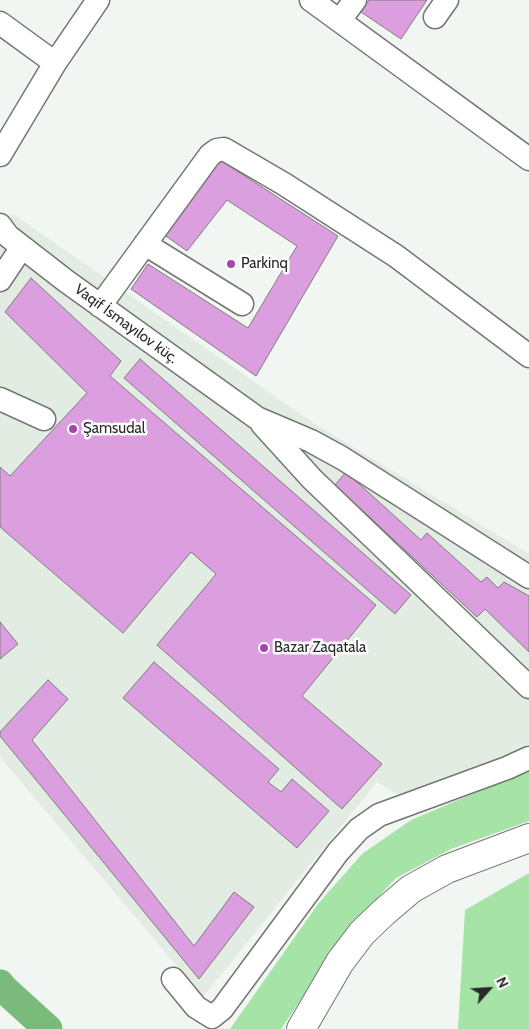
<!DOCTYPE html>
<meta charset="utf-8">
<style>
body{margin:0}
#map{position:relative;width:529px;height:1029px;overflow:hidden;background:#f2f6f2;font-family:Cabin,sans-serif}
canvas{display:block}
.north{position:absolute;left:464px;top:964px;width:50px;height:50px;-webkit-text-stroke:4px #fff;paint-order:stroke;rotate:64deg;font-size:14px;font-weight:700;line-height:20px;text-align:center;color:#282928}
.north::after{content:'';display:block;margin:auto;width:18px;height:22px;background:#282928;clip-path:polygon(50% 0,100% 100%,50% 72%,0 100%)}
</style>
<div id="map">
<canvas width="529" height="1029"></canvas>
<div class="north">N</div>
</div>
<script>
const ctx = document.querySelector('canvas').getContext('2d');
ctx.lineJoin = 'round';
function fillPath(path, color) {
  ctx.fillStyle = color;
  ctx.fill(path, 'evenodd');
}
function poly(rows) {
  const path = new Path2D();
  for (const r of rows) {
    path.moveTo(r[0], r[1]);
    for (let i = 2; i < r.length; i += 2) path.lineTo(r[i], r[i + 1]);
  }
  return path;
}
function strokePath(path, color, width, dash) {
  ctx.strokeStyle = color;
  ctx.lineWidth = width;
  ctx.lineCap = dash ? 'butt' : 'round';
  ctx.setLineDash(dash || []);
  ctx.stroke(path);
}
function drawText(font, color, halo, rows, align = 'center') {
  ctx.font = font + ' Cabin,sans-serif';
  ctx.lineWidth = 5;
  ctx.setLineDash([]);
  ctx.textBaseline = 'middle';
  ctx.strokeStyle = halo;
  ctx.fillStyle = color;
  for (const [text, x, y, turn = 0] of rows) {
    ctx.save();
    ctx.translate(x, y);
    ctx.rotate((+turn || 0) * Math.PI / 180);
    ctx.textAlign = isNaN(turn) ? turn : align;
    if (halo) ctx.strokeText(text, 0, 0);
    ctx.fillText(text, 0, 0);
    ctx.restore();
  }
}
const built = poly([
 [13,214,309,420,529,554,529,743,520,752,401,797,377,782,203,997,0,757,0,231]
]);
const green = poly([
 [529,770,529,821,451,849,396,878,349,928,281,1029,230,1029,318,904,362,854,411,820],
 [529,873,529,1029,458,1029,465,910]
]);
const river = poly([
 [0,984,4,989,48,1029]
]);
const building = poly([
 [369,0,427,0,401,39,361,12,369,0],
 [220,160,338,236,256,376,131,289,148,264,248,328,297,246,227,200,187,251,163,234,220,160],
 [31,278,121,361,110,376,376,605,302,696,382,764,342,809,157,645,216,574,191,552,123,633,0,527,0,467,10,476,87,393,5,312,31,278],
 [140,359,411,595,395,614,124,378,140,359],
 [346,472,421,540,427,533,481,582,487,577,498,588,504,582,529,596,529,652,485,609,477,617,335,485,346,472],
 [0,622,18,644,0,659,0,622],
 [154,662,279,769,268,782,281,792,292,779,329,811,297,848,123,698,154,662],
 [48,680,68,699,32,740,194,946,234,892,254,907,199,979,0,736,0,732,48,680]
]);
const minor = poly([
 [311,0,529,159],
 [435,17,447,0],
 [340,20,355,0],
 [0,23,55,63],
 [0,155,55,63,98,0],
 [0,225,8,236,66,281,257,418,311,441,342,458,529,577],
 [145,244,242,304],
 [0,280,22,247],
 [100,306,210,155,217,150,224,149,284,184,396,256,529,356],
 [0,399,44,419],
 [262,424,312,479,529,687],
 [173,979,196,1007,212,1017,222,1009,338,852,359,829,379,815,507,768,529,758]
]);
const highway = poly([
 [301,1029,340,962,362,933,384,912,411,889,447,869,529,838]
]);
const markers = [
 [231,264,5,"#a444ac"],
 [73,429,5,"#a444ac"],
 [264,648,5,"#a444ac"]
];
const poiNames = [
 ["Parkinq",241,264],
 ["Şamsudal",83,429],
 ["Bazar Zaqatala",274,648]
];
const streetNames = [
 ["Vaqif İsmayılov küç.",126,324,36]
];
fillPath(built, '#e3ece3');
fillPath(green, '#a6e3a7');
strokePath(river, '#7aba7b', 29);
fillPath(building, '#db9ede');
strokePath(building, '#807d80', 1);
strokePath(minor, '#737673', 25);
strokePath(highway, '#737673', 30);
strokePath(minor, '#fff', 22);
strokePath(highway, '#fff', 28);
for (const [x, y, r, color] of markers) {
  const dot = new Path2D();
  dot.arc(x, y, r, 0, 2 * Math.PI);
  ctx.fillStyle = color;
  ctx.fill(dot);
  strokePath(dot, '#fff', 2);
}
drawText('15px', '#282928', '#fff', poiNames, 'left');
drawText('15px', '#282928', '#fff', streetNames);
</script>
